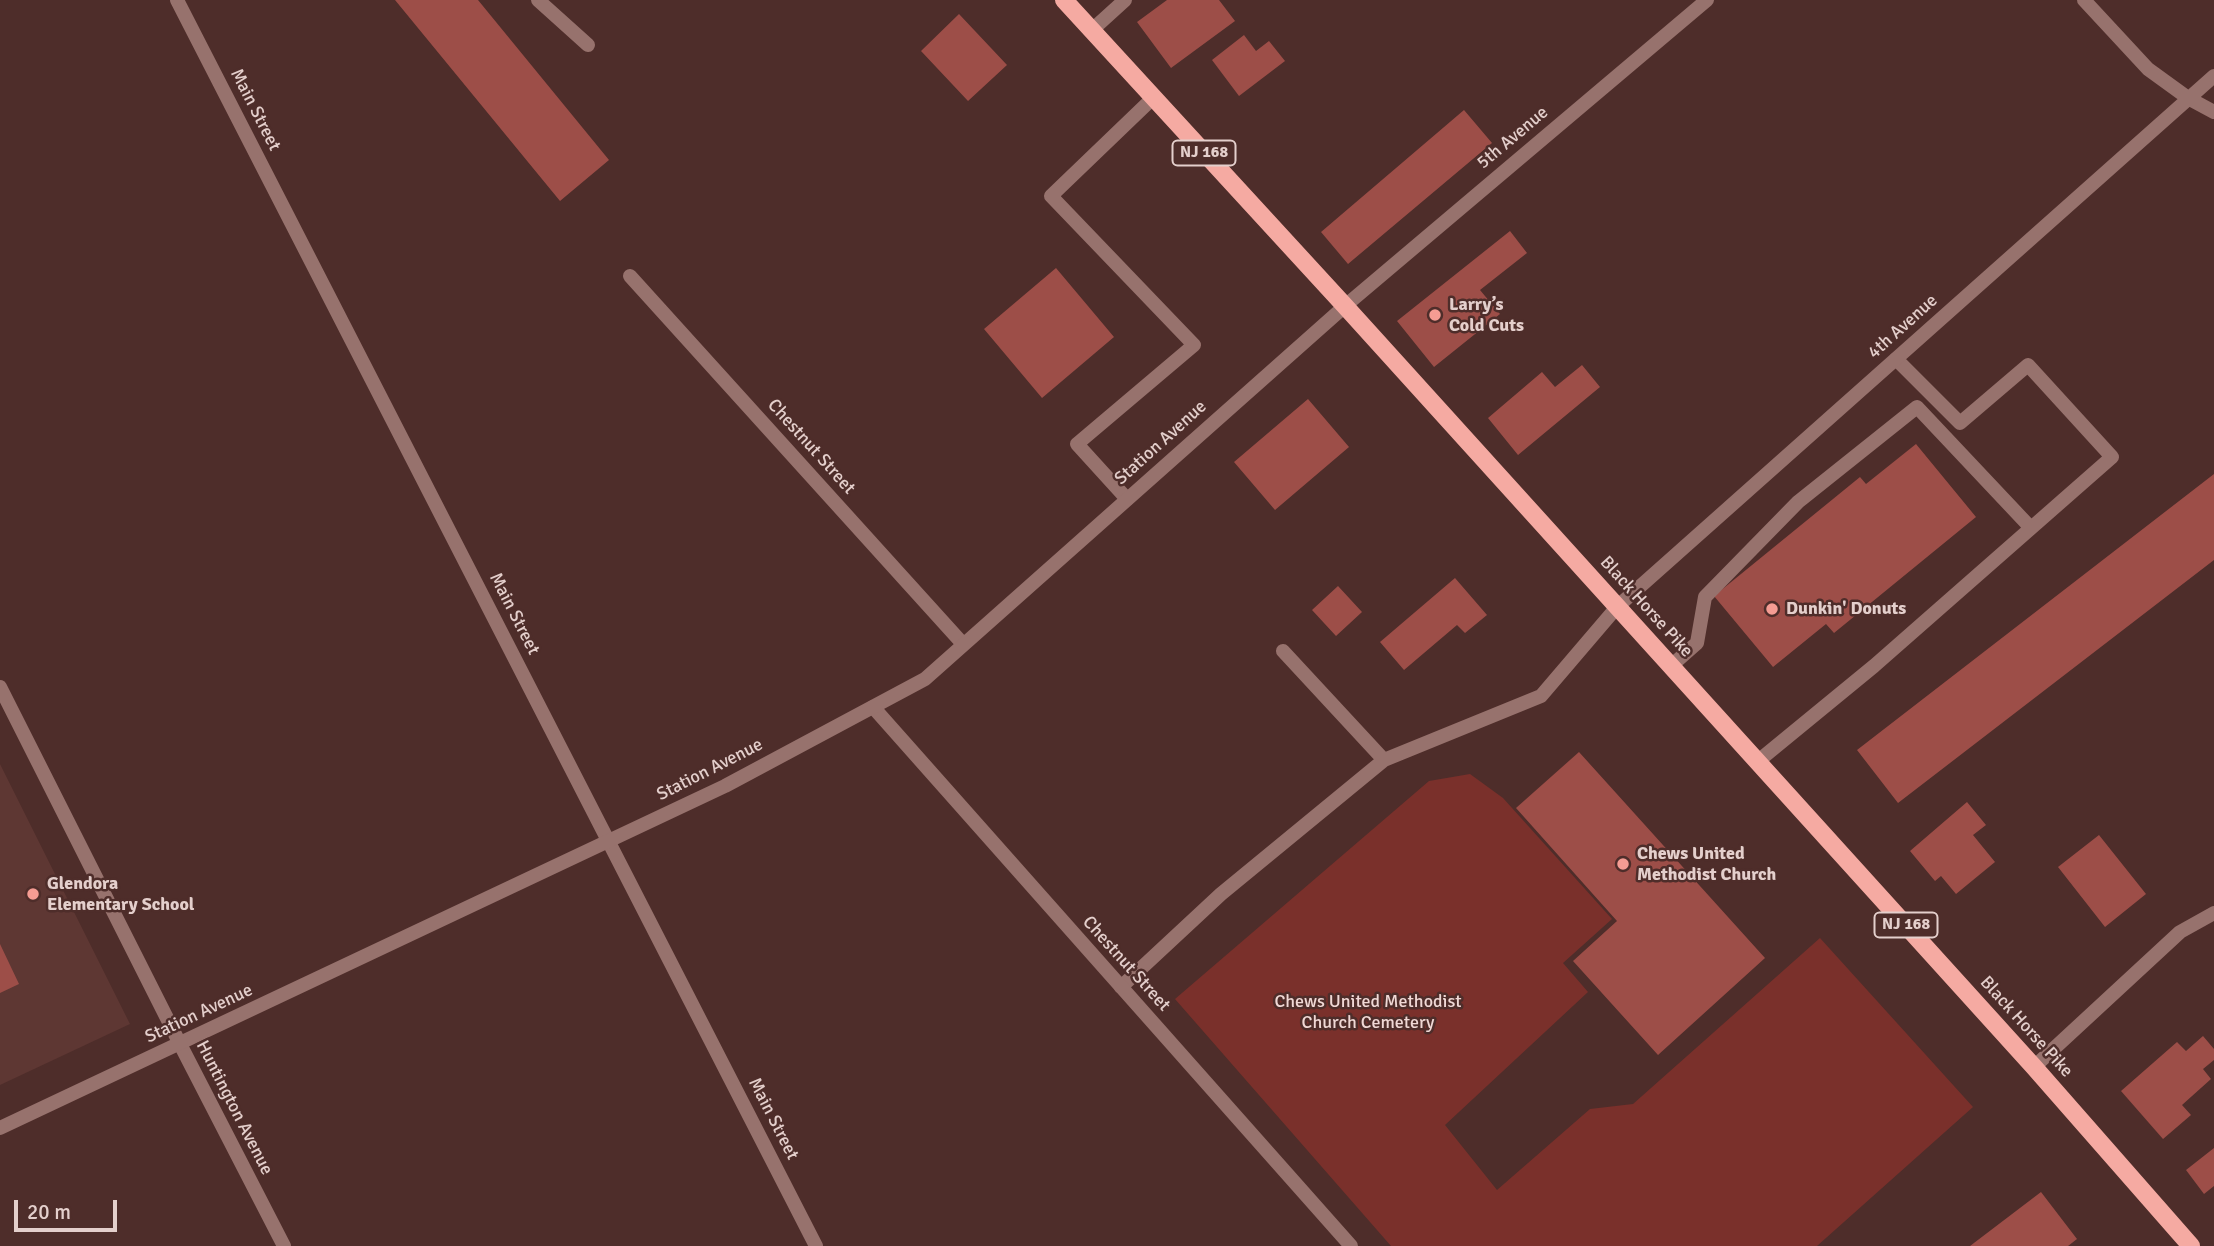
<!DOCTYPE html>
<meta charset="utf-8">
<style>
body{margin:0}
#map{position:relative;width:2214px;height:1246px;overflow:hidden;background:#4e2d2a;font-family:Signika,sans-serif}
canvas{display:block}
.scale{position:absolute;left:14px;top:1200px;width:103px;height:32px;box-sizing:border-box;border:4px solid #e4cfcc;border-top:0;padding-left:9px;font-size:21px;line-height:24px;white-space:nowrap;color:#e4cfcc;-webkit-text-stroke:5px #4e2d2a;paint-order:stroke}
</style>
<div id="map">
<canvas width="2214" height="1246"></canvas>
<div class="scale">20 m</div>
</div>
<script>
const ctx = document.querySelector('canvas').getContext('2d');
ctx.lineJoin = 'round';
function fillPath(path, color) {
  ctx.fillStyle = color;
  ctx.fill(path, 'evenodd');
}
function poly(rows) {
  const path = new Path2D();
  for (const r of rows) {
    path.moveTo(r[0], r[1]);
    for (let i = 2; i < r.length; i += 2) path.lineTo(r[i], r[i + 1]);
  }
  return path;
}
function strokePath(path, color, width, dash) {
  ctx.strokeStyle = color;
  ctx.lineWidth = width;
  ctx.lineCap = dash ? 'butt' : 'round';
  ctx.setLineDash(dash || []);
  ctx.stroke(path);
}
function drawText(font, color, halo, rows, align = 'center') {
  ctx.font = font + ' Signika,sans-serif';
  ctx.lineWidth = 5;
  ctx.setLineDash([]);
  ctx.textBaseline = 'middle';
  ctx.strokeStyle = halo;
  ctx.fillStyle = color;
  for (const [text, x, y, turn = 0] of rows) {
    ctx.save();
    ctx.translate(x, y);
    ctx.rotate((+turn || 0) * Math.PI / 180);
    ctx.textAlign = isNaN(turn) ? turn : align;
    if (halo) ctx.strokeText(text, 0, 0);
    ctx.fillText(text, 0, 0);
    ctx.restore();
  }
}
const built = poly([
 [0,764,130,1024,0,1085]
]);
const green = poly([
 [1470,774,1503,798,1612,919,1563,963,1588,992,1445,1125,1497,1190,1590,1109,1633,1104,1820,938,1973,1107,1817,1246,1391,1246,1175,999,1429,781]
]);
const building = poly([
 [395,0,478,0,609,160,560,201],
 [1167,0,1219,0,1235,21,1171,68,1137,22],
 [959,14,1007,65,968,101,921,51],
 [1244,35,1256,51,1269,41,1285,61,1239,96,1212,60],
 [1464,110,1492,143,1348,264,1321,232],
 [1510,231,1527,253,1480,290,1500,314,1434,367,1397,321],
 [1056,268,1114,337,1042,398,984,329],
 [1582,365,1600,387,1518,455,1488,418,1542,372,1555,387],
 [1308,399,1349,447,1275,510,1234,462],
 [1916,444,1976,517,1834,633,1826,624,1773,667,1714,596,1860,477,1866,484],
 [2214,474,2214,560,1898,803,1857,750],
 [1455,578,1487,615,1465,633,1457,625,1404,670,1380,642],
 [1338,586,1362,612,1336,636,1312,610],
 [1579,752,1765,958,1658,1055,1573,961,1617,921,1516,808],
 [1967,802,1986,825,1973,835,1995,862,1956,894,1941,876,1935,881,1910,851],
 [2099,835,2146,894,2105,927,2058,867],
 [0,944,19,984,0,993],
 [2203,1036,2214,1049,2214,1060,2203,1069,2211,1079,2182,1105,2191,1115,2163,1139,2121,1091,2177,1042,2186,1051],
 [2214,1148,2214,1186,2204,1194,2186,1170],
 [2041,1192,2077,1239,2068,1246,1970,1246]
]);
const service = poly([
 [538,0,588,45],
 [1127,499,1077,444,1194,345,1051,196,1154,97],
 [1283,651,1384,760],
 [1671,666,1697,643,1705,597,1798,502,1917,407,2031,528],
 [1757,762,1874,666,2112,457,2028,365,1960,423,1896,359],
 [1121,987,1221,894,1384,760,1541,696,1617,607],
 [2034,1067,2180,932,2214,913]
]);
const minor = poly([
 [177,0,816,1246],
 [2084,0,2148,69,2188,98,2214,112],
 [1092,30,1125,0],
 [630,276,963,644],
 [1345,306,1707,0],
 [1617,607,2214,76],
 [0,687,180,1044,284,1246],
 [873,707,1351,1246]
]);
const tertiary = poly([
 [0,1128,725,786,925,679,1345,306]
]);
const primary = poly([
 [1064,0,1345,306,2034,1067,2191,1246]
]);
const markers = [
 [1435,315,7,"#f59c93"],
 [1772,609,7,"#f59c93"],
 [1623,864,7,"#f59c93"],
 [33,894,7,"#f59c93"]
];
const shields = [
 [1204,153,63],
 [1906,925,63]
];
const shieldNames = [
 ["NJ 168",1204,153],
 ["NJ 168",1906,925]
];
const streetNames = [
 ["Main Street",255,110,63],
 ["5th Avenue",1513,138,-40],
 ["4th Avenue",1903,327,-42],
 ["Station Avenue",1161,443,-42],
 ["Chestnut Street",811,447,48],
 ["Black Horse Pike",1646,607,48],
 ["Main Street",514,614,63],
 ["Station Avenue",710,770,-27],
 ["Chestnut Street",1126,964,48],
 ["Station Avenue",199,1014,-25],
 ["Black Horse Pike",2026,1027,48],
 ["Huntington Avenue",234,1108,63],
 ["Main Street",773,1119,63]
];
const poiNames = [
 ["Larry’s",1449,305],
 ["Cold Cuts",1449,326],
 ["Dunkin' Donuts",1786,609],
 ["Chews United",1637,854],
 ["Methodist Church",1637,875],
 ["Glendora",47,884],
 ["Elementary School",47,905]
];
const parkNames = [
 ["Chews United Methodist",1368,1002],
 ["Church Cemetery",1368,1023]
];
fillPath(built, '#5e3733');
fillPath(green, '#7a302b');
fillPath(building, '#9d4e48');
strokePath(service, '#97726d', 14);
strokePath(minor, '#97726d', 14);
strokePath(tertiary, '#97726d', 14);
strokePath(primary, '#f5aaa2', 18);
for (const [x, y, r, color] of markers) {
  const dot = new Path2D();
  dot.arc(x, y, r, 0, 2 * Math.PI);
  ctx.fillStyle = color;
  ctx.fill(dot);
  strokePath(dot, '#4e2d2a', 2.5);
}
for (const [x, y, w] of shields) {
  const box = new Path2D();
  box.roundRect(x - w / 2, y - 12.5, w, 25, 5);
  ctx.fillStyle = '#4e2d2a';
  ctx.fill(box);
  strokePath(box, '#e4cfcc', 2);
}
drawText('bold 16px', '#e4cfcc', null, shieldNames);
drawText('18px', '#e4cfcc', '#4e2d2a', streetNames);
drawText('bold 18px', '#e4cfcc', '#4e2d2a', poiNames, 'left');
drawText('18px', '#f0d8d5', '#4e2d2a', parkNames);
</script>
